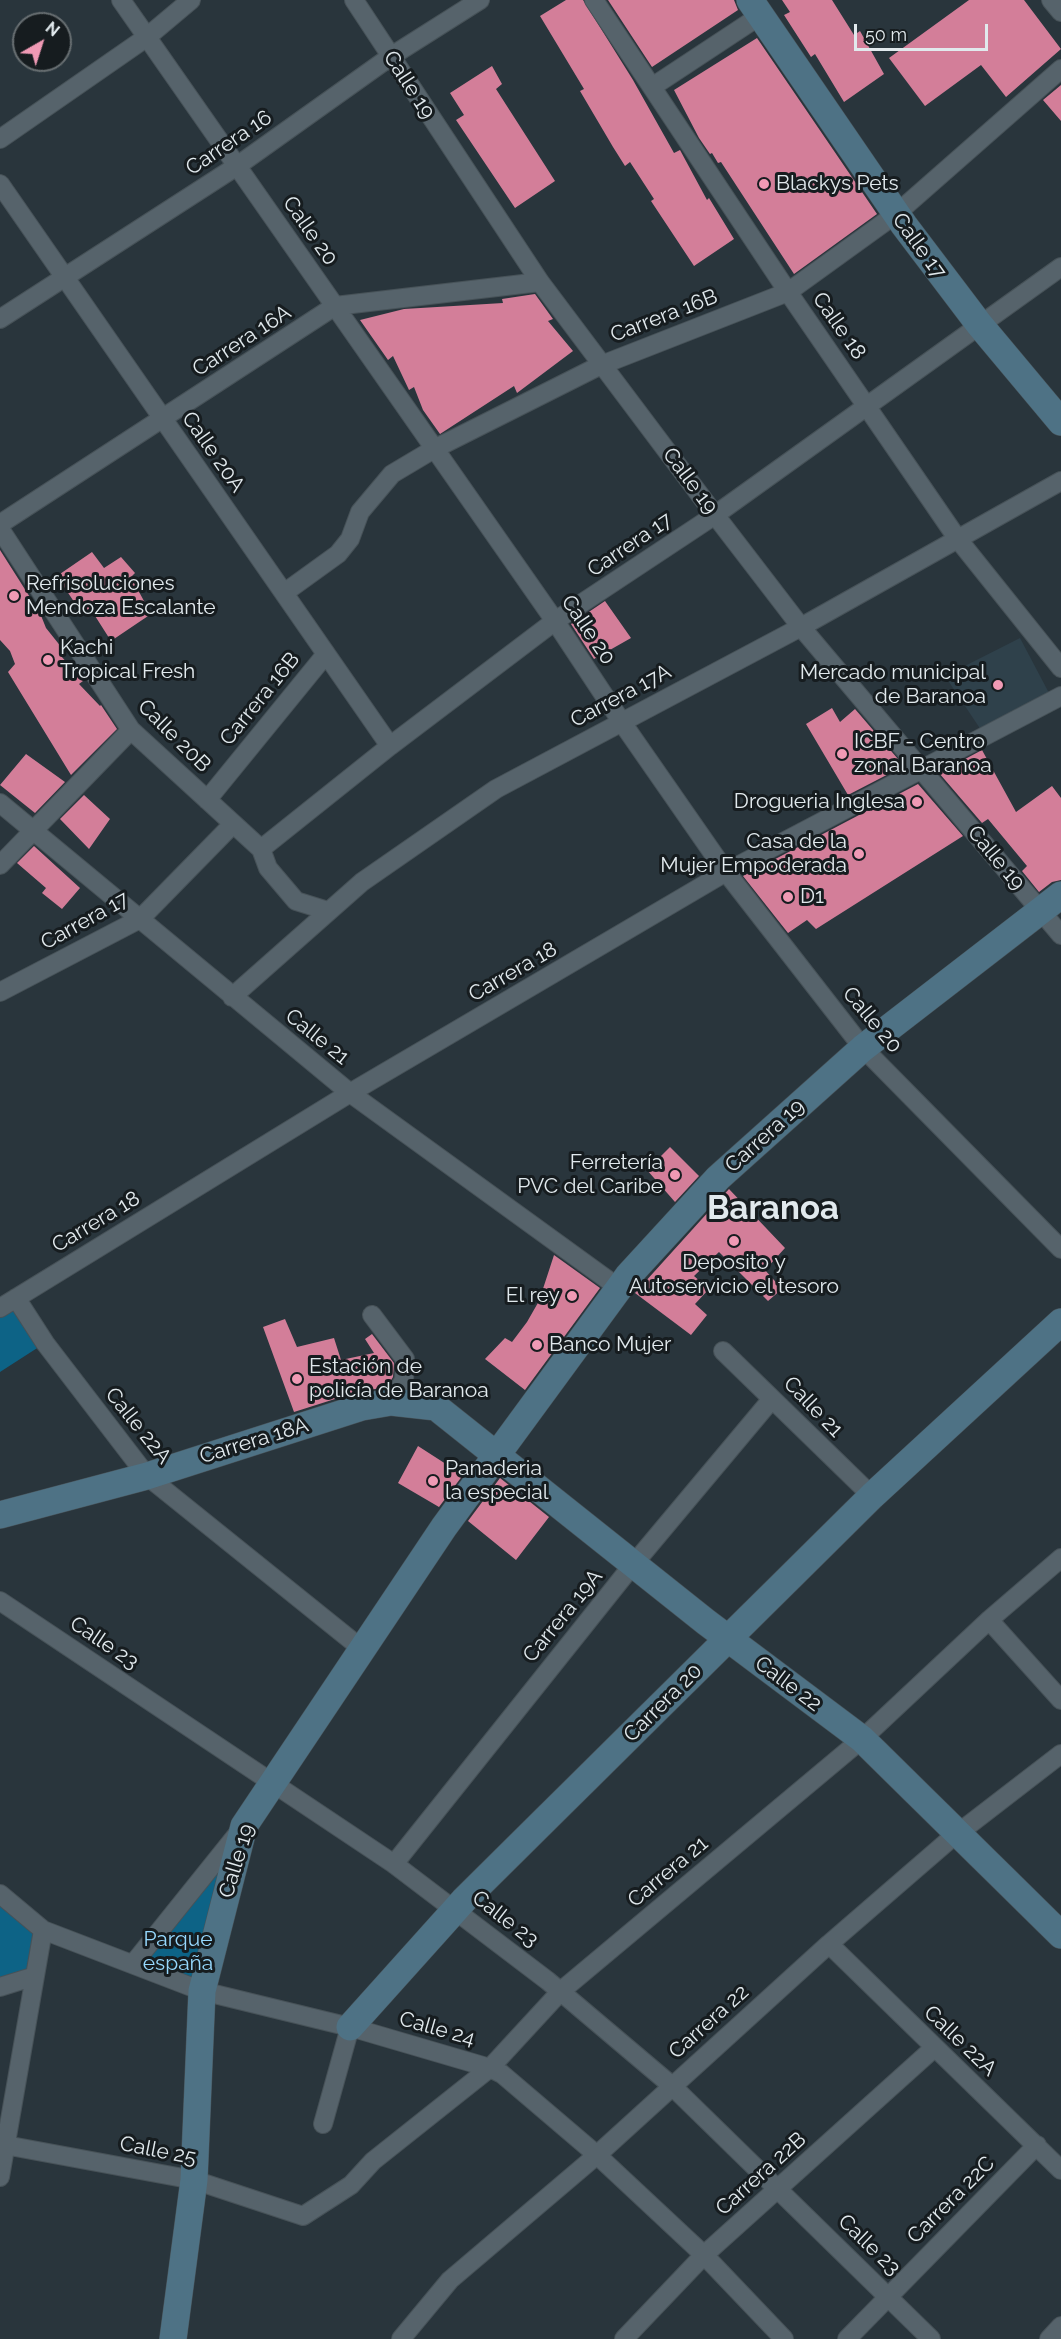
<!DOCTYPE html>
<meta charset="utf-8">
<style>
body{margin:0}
#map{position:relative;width:1061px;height:2339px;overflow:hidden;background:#29353c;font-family:Raleway,sans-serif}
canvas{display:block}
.north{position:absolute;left:12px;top:12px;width:60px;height:60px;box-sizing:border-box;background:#161c1f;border:2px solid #676e71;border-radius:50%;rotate:39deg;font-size:16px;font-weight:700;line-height:24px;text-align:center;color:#e1e9ed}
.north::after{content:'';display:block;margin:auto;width:21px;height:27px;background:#f09ab5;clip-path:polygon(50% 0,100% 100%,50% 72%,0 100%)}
.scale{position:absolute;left:854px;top:24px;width:134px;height:27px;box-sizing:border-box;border:3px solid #e1e9ed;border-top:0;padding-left:8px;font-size:18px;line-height:21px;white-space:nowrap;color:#e1e9ed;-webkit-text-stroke:4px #161c1f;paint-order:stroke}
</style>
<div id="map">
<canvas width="1061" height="2339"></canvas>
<div class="north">N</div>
<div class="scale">50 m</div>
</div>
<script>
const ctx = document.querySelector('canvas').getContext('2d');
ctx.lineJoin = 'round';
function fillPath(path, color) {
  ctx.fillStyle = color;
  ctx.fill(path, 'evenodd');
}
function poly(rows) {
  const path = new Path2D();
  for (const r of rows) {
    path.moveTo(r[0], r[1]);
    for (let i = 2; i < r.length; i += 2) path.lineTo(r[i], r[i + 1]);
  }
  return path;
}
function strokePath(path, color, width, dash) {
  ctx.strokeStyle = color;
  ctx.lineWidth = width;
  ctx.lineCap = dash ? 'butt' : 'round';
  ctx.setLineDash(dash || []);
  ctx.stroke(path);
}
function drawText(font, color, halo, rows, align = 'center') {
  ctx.font = font + ' Raleway,sans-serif';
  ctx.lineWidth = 6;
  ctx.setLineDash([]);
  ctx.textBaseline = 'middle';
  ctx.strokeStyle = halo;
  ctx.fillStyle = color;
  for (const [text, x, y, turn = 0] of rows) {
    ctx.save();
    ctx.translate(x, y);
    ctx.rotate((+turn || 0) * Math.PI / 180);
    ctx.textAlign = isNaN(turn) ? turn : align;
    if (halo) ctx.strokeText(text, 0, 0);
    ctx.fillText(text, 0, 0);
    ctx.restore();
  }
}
const built = poly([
 [1020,638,1049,693,981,730,945,676]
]);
const green = poly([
 [16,1298,45,1343,0,1372,0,1308],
 [235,1842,202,1991,133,1964],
 [0,1898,41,1941,35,1976,0,1986]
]);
const building = poly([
 [566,0,583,0,633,80,674,153,680,150,707,200,709,198,734,239,694,266,651,201,654,199,630,162,625,166,613,147,580,91,584,89,540,16],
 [608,0,734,0,738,10,652,67],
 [782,0,832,0,854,35,860,31,884,74,844,102,815,54,811,57,784,15,790,12],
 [969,0,1024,0,1061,49,1006,97,981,65,925,106,889,58],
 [757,38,877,214,794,274,721,162,718,163,712,153,710,154,699,138,674,90],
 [492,66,502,84,496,89,555,181,515,208,456,120,464,115,450,93],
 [1061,85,1061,121,1043,100],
 [535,294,553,319,548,321,573,351,517,393,514,386,440,434,423,410,414,387,409,390,393,356,388,360,360,320,404,309,503,303,502,299],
 [0,550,40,613,46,628,66,653,61,656,83,681,79,684,100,706,101,705,117,729,71,775,8,672,15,664,10,651,0,640],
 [92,552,104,568,121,557,135,573,131,577,151,614,111,641,90,608,82,614,57,576],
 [605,601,631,638,594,659,571,624],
 [832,708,840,722,855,709,904,766,848,795,806,724],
 [982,750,1016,812,1052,786,1061,798,1061,880,1052,882,1039,892,1022,871,1027,866,988,819,982,823,939,773],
 [26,754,65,782,35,813,0,785],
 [918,784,963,836,816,929,807,920,788,933,743,876],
 [84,795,110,819,89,849,60,819],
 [34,846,80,888,62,909,42,893,46,888,17,863],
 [670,1147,699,1176,675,1202,647,1170],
 [729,1189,785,1248,765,1270,782,1289,768,1301,719,1252,694,1276,709,1289,695,1304,707,1315,691,1335,635,1293],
 [554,1255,600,1288,525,1390,485,1359,505,1338,512,1342,527,1322,539,1301],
 [285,1319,297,1347,334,1338,341,1360,374,1353,365,1339,372,1334,394,1363,393,1377,387,1387,357,1392,294,1412,263,1327],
 [418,1446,463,1475,439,1507,398,1483],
 [500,1478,549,1517,516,1560,468,1521]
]);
const street = poly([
 [121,0,555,621,621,721,726,872,863,1048,1061,1249],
 [354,0,540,282,715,515,801,627,1061,935],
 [594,0,788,292,957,538,1061,668],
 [1051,0,1061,12],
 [652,87,761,15],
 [0,139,147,37,191,0],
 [0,184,390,746],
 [0,319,237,166,390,57,480,0],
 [0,524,335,306,540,282],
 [0,529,131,730,261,849,268,868,296,901,328,911],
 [284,593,338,554,350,539,360,512,392,474,434,449,599,366,788,292,896,214,1061,69],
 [207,800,326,654],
 [0,803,350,1093,619,1288],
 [261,849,390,746,555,621,715,515,1061,267],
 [0,865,131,730],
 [0,992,140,919,233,824],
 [232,997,362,882,496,789,801,627,1061,481],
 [16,1298,45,1343,147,1476,362,1649],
 [0,1308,350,1093,726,872,1061,696],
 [372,1315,405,1359,404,1380,391,1402],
 [723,1351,872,1496],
 [0,1601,394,1864,548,1981,671,2085,931,2339],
 [989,1620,1061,1700],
 [394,1864,627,1572,771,1400],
 [0,1894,43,1930,202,1991,350,2027,490,2068,502,2074,597,2155,704,2255,784,2339],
 [829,1944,1061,2170],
 [133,1964,239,1832],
 [0,1987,35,1976],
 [323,2124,350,2027],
 [0,2144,194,2180,303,2216,351,2185,373,2161,490,2068,561,1991,862,1739,989,1620,1061,1558],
 [0,2177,43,1930],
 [401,2339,450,2280,597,2155,829,1944,948,1841,1061,1754],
 [624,2339,704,2255,934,2048],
 [847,2339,1037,2145],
 [1049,2339,1061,2326]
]);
const secondary = poly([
 [750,0,904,225,979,324,1061,422],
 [0,1515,147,1476,362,1407,391,1402,436,1407,706,1622,862,1739,1061,1935],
 [350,2027,464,1900,872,1496,1061,1322],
 [173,2339,194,2180,202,1991,244,1826,444,1527,628,1276,718,1178,863,1048,1061,895]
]);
const markers = [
 [764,184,6,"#f09ab5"],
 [14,596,6,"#f09ab5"],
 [48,660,6,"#f09ab5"],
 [998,685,6,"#f09ab5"],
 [842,754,6,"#f09ab5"],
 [917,802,6,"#f09ab5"],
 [859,854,6,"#f09ab5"],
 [788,897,6,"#f09ab5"],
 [675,1175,6,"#f09ab5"],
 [734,1241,6,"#f09ab5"],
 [572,1296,6,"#f09ab5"],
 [537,1345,6,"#f09ab5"],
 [297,1379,6,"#f09ab5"],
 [433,1481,6,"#f09ab5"]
];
const streetNames = [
 ["Calle 19",409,85,57],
 ["Carrera 16",229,143,-34],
 ["Calle 20",310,231,55],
 ["Calle 17",919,246,54],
 ["Carrera 16B",664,316,-21],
 ["Calle 18",839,326,55],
 ["Carrera 16A",242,341,-33],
 ["Calle 20A",213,452,55],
 ["Calle 19",690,481,53],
 ["Carrera 17",630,545,-34],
 ["Calle 20",588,630,56],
 ["Carrera 17A",621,696,-28],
 ["Carrera 16B",260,699,-51],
 ["Calle 20B",174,736,45],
 ["Calle 19",996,858,50],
 ["Carrera 17",85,921,-29],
 ["Carrera 18",513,972,-30],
 ["Calle 20",872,1020,50],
 ["Calle 21",317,1037,39],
 ["Carrera 19",765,1136,-42],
 ["Carrera 18",96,1222,-31],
 ["Calle 21",813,1407,46],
 ["Calle 22A",138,1426,51],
 ["Carrera 18A",254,1441,-17],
 ["Carrera 19A",563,1616,-51],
 ["Calle 23",104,1643,34],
 ["Calle 22",788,1684,37],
 ["Carrera 20",663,1703,-45],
 ["Calle 19",237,1861,-73],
 ["Carrera 21",668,1872,-40],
 ["Calle 23",505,1919,38],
 ["Carrera 22",709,2022,-42],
 ["Calle 24",437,2029,16],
 ["Calle 22A",960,2041,44],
 ["Calle 25",158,2151,11],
 ["Carrera 22B",761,2174,-42],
 ["Carrera 22C",951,2200,-45],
 ["Calle 23",869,2245,44]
];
const poiNames = [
 ["Blackys Pets",776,184],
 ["Refrisoluciones",26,584],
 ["Mendoza Escalante",26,608],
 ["Kachi",60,648],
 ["Tropical Fresh",60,672],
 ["Mercado municipal",986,673,"right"],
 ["de Baranoa",986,697,"right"],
 ["ICBF - Centro",854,742],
 ["zonal Baranoa",854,766],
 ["Drogueria Inglesa",905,802,"right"],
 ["Casa de la",847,842,"right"],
 ["Mujer Empoderada",847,866,"right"],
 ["D1",800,897],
 ["Ferretería",663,1163,"right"],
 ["PVC del Caribe",663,1187,"right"],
 ["Deposito y",734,1263,"center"],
 ["Autoservicio el tesoro",734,1287,"center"],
 ["El rey",560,1296,"right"],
 ["Banco Mujer",549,1345],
 ["Estación de",309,1367],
 ["policía de Baranoa",309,1391],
 ["Panaderia",445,1469],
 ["la especial",445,1493]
];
const parkNames = [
 ["Parque",178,1940],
 ["españa",178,1964]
];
const townNames = [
 ["Baranoa",773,1209]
];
fillPath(built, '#2f414b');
fillPath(green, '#0d6386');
fillPath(building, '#d37e99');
strokePath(street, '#475258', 20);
strokePath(secondary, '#475258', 28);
strokePath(street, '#56636b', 18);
strokePath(secondary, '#4e7285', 27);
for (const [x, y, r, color] of markers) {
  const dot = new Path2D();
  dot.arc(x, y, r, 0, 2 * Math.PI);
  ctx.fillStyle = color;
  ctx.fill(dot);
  strokePath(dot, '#161c1f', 2);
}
drawText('21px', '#e1e9ed', '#161c1f', streetNames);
drawText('21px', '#e1e9ed', '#161c1f', poiNames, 'left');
drawText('21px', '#96d8fd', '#161c1f', parkNames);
drawText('bold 33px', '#e1e9ed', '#161c1f', townNames);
</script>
